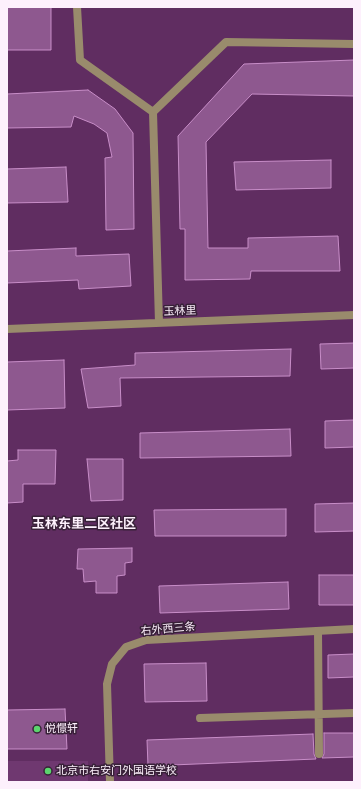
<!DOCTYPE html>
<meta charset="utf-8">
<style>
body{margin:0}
#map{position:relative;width:361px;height:789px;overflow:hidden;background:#602d61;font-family:Raleway,sans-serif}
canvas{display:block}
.frame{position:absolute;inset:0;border:8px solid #fdf0fc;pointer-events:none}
</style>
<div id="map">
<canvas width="361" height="789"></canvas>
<div class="frame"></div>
</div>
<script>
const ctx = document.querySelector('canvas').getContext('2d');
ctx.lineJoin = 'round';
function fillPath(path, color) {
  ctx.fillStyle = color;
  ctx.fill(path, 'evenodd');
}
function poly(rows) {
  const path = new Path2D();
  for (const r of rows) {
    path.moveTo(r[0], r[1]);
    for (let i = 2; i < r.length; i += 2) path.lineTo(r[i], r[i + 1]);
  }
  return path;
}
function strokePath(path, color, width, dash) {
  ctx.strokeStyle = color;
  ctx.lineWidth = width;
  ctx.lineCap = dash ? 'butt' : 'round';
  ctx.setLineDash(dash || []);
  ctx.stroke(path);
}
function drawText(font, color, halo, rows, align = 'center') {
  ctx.font = font + ' Raleway,"Noto Sans SC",sans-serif';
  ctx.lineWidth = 3;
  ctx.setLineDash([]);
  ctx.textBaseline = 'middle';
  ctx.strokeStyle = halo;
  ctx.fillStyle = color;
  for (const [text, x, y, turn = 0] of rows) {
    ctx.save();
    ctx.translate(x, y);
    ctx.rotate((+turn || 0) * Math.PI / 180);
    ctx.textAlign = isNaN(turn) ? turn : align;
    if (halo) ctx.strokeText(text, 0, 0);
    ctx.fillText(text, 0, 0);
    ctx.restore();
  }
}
const built = poly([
 [7,761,88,761,88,782,7,782]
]);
const building = poly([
 [7,7,51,7,51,50,7,50,7,7],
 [354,60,354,96,252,94,206,142,208,248,248,248,248,238,338,236,340,271,251,271,250,279,185,280,185,229,180,229,178,136,244,64,354,60],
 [88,90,115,109,133,133,134,229,106,230,105,158,112,157,107,133,94,124,74,116,71,127,7,128,7,94,88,90],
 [331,160,331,188,236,190,234,162,331,160],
 [66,167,68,202,7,203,7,169,66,167],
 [76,248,76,256,129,254,131,286,79,289,78,280,7,283,7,251,76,248],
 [354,343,354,368,321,369,320,344,354,343],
 [291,349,290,376,120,378,121,406,88,408,81,369,135,365,135,353,291,349],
 [64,360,65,408,7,410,7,362,64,360],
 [354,420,354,447,325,448,325,421,354,420],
 [290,429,291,456,140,458,140,433,290,429],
 [18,450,56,450,55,484,23,484,23,502,7,503,7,461,18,460,18,450],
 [87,459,123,459,123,500,91,501,87,459],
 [354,503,354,531,315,532,315,504,354,503],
 [286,509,286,536,155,536,154,510,286,509],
 [132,548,132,562,125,563,125,575,117,576,117,593,96,593,96,581,84,582,83,569,77,569,78,549,132,548],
 [319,575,354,575,354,605,319,605,319,575],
 [288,582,289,609,160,613,159,586,288,582],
 [354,654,354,677,328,678,328,655,354,654],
 [206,663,207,701,145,702,144,664,206,663],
 [65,709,67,749,7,749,7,710,65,709],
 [324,733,354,733,354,757,322,758,324,754,324,733],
 [313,734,314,754,316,759,148,766,147,740,313,734]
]);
const lane = poly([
 [318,631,319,754],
 [200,718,354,713]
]);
const street = poly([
 [77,7,80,60,153,112,159,323],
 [153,112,226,42,354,44],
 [7,329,354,315],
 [110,782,107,684,112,664,126,647,146,640,354,629]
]);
const markers = [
 [37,729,4,"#5bd56e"],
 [48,771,4,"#5bd56e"]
];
const streetNames = [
 ["玉林里",180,311,-2],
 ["右外西三条",168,629,-5]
];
const poiNames = [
 ["悦憬轩",45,729],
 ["北京市右安门外国语学校",56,771]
];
const quarterNames = [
 ["玉林东里二区社区",84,524]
];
fillPath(built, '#6f3870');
fillPath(building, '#8e588f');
strokePath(building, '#c88ec8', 1);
strokePath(lane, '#998b6c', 8);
strokePath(street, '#998b6c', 8);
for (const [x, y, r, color] of markers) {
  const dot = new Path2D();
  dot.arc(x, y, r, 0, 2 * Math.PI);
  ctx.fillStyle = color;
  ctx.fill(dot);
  strokePath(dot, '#382138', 1.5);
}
drawText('11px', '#fdf0fc', '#382138', streetNames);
drawText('11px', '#fdf0fc', '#382138', poiNames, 'left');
drawText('bold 13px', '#fdf0fc', '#382138', quarterNames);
</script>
